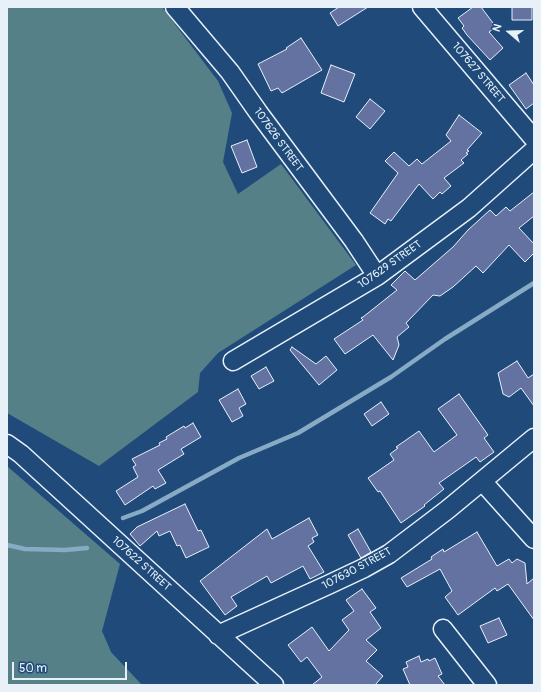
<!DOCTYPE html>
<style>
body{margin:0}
#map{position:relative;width:541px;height:692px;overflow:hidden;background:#1f4a7a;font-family:Pangolin,sans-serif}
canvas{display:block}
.frame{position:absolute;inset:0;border:8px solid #e8f1f8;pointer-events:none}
.north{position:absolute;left:489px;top:12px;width:40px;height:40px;-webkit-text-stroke:3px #1f4a7a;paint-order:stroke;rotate:289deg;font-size:11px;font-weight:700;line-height:16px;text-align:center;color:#e8f1f8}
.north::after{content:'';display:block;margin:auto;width:14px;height:18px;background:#e8f1f8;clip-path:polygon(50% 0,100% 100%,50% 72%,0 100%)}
.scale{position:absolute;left:12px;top:662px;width:115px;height:18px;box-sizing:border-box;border:2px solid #e8f1f8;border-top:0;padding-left:5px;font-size:12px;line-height:14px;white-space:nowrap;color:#e8f1f8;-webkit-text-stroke:3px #1f4a7a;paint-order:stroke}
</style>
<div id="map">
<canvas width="541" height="692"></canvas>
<div class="frame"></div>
<div class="north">N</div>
<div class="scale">50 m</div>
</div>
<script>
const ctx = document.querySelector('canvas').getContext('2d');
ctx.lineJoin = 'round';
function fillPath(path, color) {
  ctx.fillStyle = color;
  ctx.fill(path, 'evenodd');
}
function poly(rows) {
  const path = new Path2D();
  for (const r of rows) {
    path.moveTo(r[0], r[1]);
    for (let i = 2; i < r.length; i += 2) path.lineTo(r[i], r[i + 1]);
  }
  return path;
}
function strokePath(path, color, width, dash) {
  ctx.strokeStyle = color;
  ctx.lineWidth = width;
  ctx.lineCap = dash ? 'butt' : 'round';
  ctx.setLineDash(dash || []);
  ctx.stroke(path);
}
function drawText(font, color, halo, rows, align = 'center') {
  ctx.font = font + ' Pangolin,sans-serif';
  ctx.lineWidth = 3;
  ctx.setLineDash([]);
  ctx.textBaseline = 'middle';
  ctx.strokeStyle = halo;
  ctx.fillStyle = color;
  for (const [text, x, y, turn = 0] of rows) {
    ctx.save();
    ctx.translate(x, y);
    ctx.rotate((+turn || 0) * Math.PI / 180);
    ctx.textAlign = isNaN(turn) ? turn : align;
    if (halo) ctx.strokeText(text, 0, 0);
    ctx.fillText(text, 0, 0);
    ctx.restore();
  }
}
const green = poly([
 [7,7,162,7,218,81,232,113,223,162,238,194,281,164,356,265,218,353,200,373,198,392,99,466,7,413],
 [7,466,120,564,102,631,111,652,142,685,7,685]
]);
const stream = poly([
 [123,518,142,511,239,458,298,433,391,377,445,339,534,283],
 [7,545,25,549,65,550,87,548]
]);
const building = poly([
 [339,7,368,7,338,26,330,13,339,7],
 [473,7,481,7,496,27,489,32,503,48,490,60,467,35,462,28,464,26,458,18,473,7],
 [512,7,532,7,532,20,512,20,512,7],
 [301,38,322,70,282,93,278,88,271,91,258,64,287,49,286,48,301,38],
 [331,65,355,74,344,102,321,93,331,65],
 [526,73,534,85,534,103,526,109,509,85,526,73],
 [370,99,385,111,370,129,356,117,370,99],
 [459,115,482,133,467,150,469,151,466,153,468,154,461,160,464,163,444,178,451,186,442,194,440,192,433,199,419,184,391,221,388,219,385,224,370,213,398,173,385,161,394,152,409,166,417,159,422,164,451,141,446,135,459,115],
 [247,140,257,167,242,173,231,146,247,140],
 [534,192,534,216,519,228,534,244,534,253,525,262,509,245,483,273,476,266,453,287,440,296,433,295,406,323,409,327,397,337,399,345,393,360,373,335,345,354,334,339,363,320,361,318,363,317,397,290,391,285,405,271,415,280,453,247,468,230,490,210,496,216,506,207,510,211,534,192],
 [292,347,316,364,326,356,337,370,319,385,290,350,292,347],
 [517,361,528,378,534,374,534,406,521,388,509,397,503,394,498,373,517,361],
 [266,367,274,381,259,389,251,376,266,367],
 [238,389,246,404,239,408,243,416,232,422,219,400,238,389],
 [459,394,488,435,484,438,494,452,480,462,476,457,439,483,444,489,424,505,425,506,401,523,380,491,378,492,368,478,394,460,390,454,398,448,396,447,419,431,434,452,457,435,438,409,459,394],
 [381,402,389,414,372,426,364,414,381,402],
 [193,423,201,437,181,449,184,454,158,470,166,483,155,489,153,486,125,505,116,491,138,477,133,467,136,465,132,459,160,445,159,443,167,439,166,437,184,426,185,428,193,423],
 [185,504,198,531,201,530,209,547,186,558,180,545,177,546,170,531,159,536,157,531,140,546,130,534,137,527,185,504],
 [309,518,318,535,312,538,314,542,308,546,324,572,310,579,303,566,271,583,267,576,231,597,237,606,225,615,200,581,267,529,272,539,309,518],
 [358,529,371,552,361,558,348,535,358,529],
 [477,532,497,566,509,559,512,563,517,559,525,563,527,584,534,578,534,620,508,584,497,591,495,588,458,615,445,597,452,591,440,569,407,587,401,578,432,559,431,557,443,549,444,552,477,532],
 [362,589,376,608,370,612,381,628,366,640,377,650,366,661,383,676,375,685,312,685,322,677,307,657,301,662,288,645,312,627,329,651,349,630,342,620,354,611,346,600,362,589],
 [499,618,507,635,488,643,480,626,499,618],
 [419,656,421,662,428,659,429,661,435,658,442,674,438,676,445,685,410,685,403,669,408,667,406,662,419,656]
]);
const minor = poly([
 [175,7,230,72,258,112,354,241,377,276],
 [422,7,534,139],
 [233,361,377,276,469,208,534,150],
 [7,444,21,454,274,685],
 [482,481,534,539],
 [443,629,487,685],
 [218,635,330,584,364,568,389,554,447,510,534,438]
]);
const streetNames = [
 ["107627 STREET",478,73,50],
 ["107626 STREET",278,140,54],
 ["107629 STREET",390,265,-35],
 ["107622 STREET",141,564,42],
 ["107630 STREET",357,569,-28]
];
fillPath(green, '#568088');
strokePath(stream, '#87abc4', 4.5);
fillPath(building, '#6372a0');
strokePath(building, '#e8f1f8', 1);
strokePath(minor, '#e8f1f8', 21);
strokePath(minor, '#1f4a7a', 18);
drawText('11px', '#e8f1f8', '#1f4a7a', streetNames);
</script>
